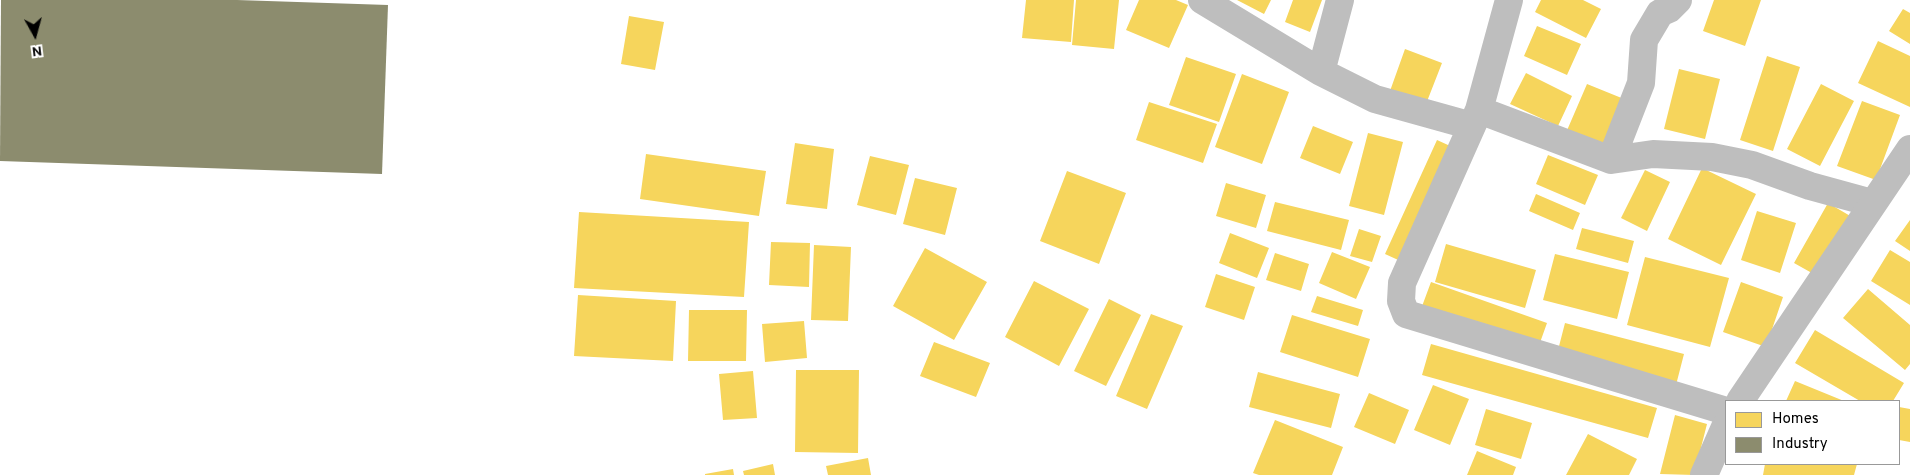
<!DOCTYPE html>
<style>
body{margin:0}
#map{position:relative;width:1910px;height:475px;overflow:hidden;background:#fff;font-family:Overpass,sans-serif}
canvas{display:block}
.legend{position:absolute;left:1725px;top:400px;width:175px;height:65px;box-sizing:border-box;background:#fff;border:1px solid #999;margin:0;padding:6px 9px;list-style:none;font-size:15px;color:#000}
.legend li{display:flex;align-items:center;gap:10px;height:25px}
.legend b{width:25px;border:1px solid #999}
.north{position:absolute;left:10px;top:10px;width:50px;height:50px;-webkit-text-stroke:4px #fff;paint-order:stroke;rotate:173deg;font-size:14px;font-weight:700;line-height:20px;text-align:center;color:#000}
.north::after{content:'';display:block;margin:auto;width:18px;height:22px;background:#000;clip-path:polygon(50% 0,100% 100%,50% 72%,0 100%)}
</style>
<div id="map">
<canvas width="1910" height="475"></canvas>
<ul class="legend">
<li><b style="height:14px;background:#f6d55c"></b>Homes</li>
<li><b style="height:14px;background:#8c8c6e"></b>Industry</li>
</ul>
<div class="north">N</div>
</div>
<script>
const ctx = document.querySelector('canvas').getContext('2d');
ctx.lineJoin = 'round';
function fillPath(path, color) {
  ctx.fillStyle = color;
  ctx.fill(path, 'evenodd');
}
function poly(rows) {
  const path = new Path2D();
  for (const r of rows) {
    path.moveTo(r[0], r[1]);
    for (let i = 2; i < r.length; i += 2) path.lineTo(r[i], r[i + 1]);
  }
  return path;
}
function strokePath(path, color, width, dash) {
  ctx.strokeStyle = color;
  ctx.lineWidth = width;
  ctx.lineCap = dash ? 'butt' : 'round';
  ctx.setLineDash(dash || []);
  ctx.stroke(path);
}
const homes = poly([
 [1026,0,1074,0,1071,42,1022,38],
 [1076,0,1119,0,1114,49,1072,45],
 [1139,0,1176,0,1188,5,1169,48,1126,30],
 [1237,0,1271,0,1264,14],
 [1293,0,1322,0,1310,32,1285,22],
 [1541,0,1583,0,1601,9,1586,38,1535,12],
 [1714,0,1761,0,1745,46,1703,31],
 [1903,9,1910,13,1910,44,1889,31],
 [629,16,664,22,655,70,621,64],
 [1537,26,1581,44,1567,75,1524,56],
 [1878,41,1910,56,1910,107,1858,83],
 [1405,49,1442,63,1426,104,1390,91],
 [1767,56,1800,67,1773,151,1740,140],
 [1186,57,1236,74,1219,122,1169,105],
 [1679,69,1720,79,1705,139,1664,129],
 [1526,73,1572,96,1558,126,1510,104],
 [1242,74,1289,92,1262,164,1215,147],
 [1587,84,1624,99,1603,151,1565,135],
 [1821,84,1854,101,1820,166,1787,149],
 [1862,101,1900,115,1876,180,1837,166],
 [1149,102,1217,124,1203,163,1136,140],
 [1313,126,1353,142,1340,174,1300,158],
 [1368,133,1403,142,1384,215,1349,206],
 [1437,140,1459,150,1407,264,1385,254],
 [795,143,834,149,827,209,786,204],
 [646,154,766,171,759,216,640,199],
 [1548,155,1598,175,1585,205,1536,184],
 [870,156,909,165,896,215,857,205],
 [1702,168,1756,194,1721,265,1668,239],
 [1645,170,1670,182,1647,231,1621,218],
 [1067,171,1126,193,1099,264,1040,241],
 [915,178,957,188,945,235,903,224],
 [1226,183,1266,195,1256,228,1216,216],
 [1536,194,1580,213,1573,230,1529,211],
 [1275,202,1349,220,1341,250,1267,231],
 [1828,203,1852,217,1819,277,1794,263],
 [1757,211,1796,223,1780,273,1741,260],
 [579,212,749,222,744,297,574,288],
 [1910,220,1910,251,1895,241],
 [1582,228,1634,241,1628,263,1576,249],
 [1359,229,1381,236,1372,262,1350,256],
 [1230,233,1269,248,1257,278,1219,263],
 [771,242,810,243,809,287,769,285],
 [1446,244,1536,270,1525,308,1435,282],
 [814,245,851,247,848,321,811,320],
 [925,248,987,282,954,340,893,306],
 [1890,250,1910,262,1910,305,1871,281],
 [1332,252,1370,267,1356,299,1319,283],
 [1275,253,1309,264,1301,291,1266,280],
 [1555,254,1629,272,1617,319,1543,300],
 [1645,257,1729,278,1710,347,1627,325],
 [1216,274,1255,287,1244,320,1205,307],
 [1034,281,1089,309,1059,366,1005,337],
 [1431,282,1547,323,1537,351,1421,309],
 [1741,282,1783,297,1766,347,1723,332],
 [1868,289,1910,325,1910,364,1905,370,1843,318],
 [578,295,676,301,673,361,574,356],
 [1317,296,1363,310,1358,326,1311,312],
 [1109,299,1141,315,1106,386,1074,371],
 [689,310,747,310,746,361,688,361],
 [1151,314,1183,326,1147,409,1116,396],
 [1292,315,1370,339,1358,377,1280,352],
 [804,321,807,358,765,362,762,324],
 [1565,323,1684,354,1676,385,1557,354],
 [1815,330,1904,383,1893,401,1860,401,1795,363],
 [934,342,990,363,976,397,920,376],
 [1431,344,1657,408,1648,438,1422,375],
 [796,370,859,370,858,453,795,452],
 [753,371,757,418,723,420,719,374],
 [1258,372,1340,394,1331,428,1249,407],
 [1795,381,1844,401,1786,401],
 [1433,385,1469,399,1450,445,1414,430],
 [1369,393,1409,410,1395,444,1354,427],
 [1899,407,1910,409,1910,442,1899,440],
 [1486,409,1532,423,1521,459,1475,445],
 [1675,415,1707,424,1694,475,1660,474],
 [1275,420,1343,447,1332,475,1259,475,1253,473],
 [1588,434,1637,459,1629,475,1566,475],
 [1477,451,1516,467,1513,475,1467,475],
 [868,458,871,475,828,475,826,466],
 [773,464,775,475,744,475,743,471],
 [1765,464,1857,464,1854,475,1763,475],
 [733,469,734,475,705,475,705,474]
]);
const industry = poly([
 [1,0,237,0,388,5,382,174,0,161]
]);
const minor = poly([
 [1202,0,1321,72,1375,99,1472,126],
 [1509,0,1479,110,1402,283,1401,301,1406,314,1726,411],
 [1321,72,1340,0],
 [1479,110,1611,160,1653,154,1712,157,1752,165,1810,186,1872,203],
 [1611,160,1641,83,1644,40,1660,13,1669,9,1678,0]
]);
const tertiary = poly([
 [1740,401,1910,149],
 [1704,475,1726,425]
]);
fillPath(homes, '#f6d55c');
fillPath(industry, '#8c8c6e');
strokePath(minor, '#bebebe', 28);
strokePath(tertiary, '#bebebe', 28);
</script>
